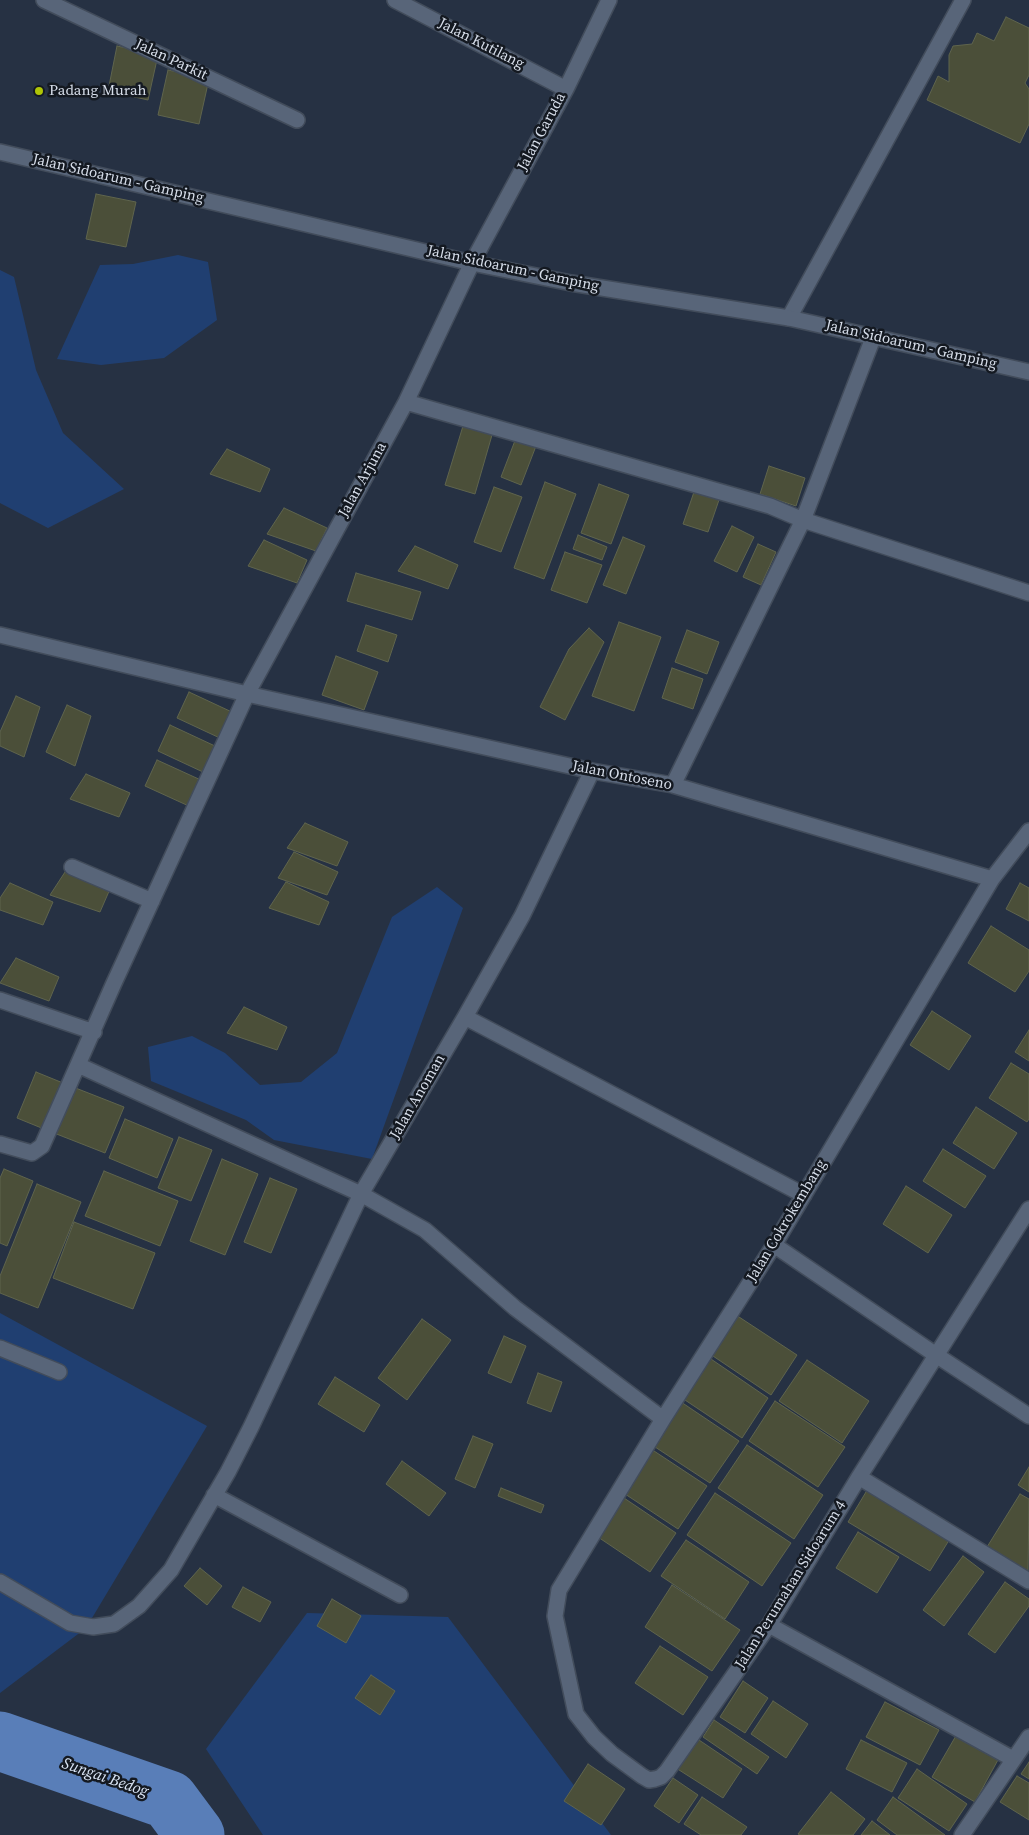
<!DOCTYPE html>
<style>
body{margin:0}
canvas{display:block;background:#263143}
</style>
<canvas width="1029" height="1835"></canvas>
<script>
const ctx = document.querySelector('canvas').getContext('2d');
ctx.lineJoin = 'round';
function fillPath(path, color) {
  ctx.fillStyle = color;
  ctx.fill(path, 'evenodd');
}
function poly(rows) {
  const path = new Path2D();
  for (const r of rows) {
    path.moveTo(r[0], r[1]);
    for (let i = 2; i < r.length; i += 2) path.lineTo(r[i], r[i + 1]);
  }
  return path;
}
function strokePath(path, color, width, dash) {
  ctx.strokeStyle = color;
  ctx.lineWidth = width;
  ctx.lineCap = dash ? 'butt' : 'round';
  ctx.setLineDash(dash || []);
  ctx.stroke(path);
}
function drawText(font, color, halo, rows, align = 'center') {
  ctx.font = font + ' "Source Serif 4",serif';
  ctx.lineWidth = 5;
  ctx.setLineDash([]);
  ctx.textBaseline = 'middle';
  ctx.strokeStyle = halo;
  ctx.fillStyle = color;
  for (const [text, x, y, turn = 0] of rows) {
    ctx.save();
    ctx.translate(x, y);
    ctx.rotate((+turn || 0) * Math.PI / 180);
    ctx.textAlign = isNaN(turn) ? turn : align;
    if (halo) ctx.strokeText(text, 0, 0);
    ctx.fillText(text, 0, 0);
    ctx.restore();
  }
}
const green = poly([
 [178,255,208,262,217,320,164,358,101,365,57,359,100,265,133,264],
 [0,270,14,277,36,370,63,433,124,489,48,528,0,503],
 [437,887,463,908,372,1159,274,1140,246,1120,151,1081,148,1047,192,1036,225,1053,260,1085,301,1082,337,1053,392,917],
 [0,1313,207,1426,86,1628,0,1693],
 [307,1613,448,1617,611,1835,263,1835,206,1749]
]);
const river = poly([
 [0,1741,169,1800,195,1835]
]);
const building = poly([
 [1006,17,1029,28,1029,75,1025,83,1029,89,1029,124,1020,143,927,100,938,76,949,82,949,55,953,46,972,44,977,33,994,41,1006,17],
 [117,46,158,55,148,100,108,91,117,46],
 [168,70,209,79,199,124,158,115,168,70],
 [96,194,136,202,126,247,86,239,96,194],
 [463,426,492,435,475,494,445,485,463,426],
 [516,438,536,446,521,485,501,477,516,438],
 [227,449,270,469,260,492,210,474,227,449],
 [769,466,805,478,796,506,760,494,769,466],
 [545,482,576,494,544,579,514,568,545,482],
 [599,484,629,495,611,544,581,533,599,484],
 [494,487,522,497,501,552,474,542,494,487],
 [695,489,720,497,708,532,683,524,695,489],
 [284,508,327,528,316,551,267,534,284,508],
 [732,526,754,537,737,572,714,561,732,526],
 [578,535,607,547,602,560,573,549,578,535],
 [623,537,645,546,626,594,603,585,623,537],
 [264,540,307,560,297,583,248,566,264,540],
 [758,544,776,552,761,585,743,577,758,544],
 [415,546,458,565,448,589,398,571,415,546],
 [565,552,602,565,587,603,551,590,565,552],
 [356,573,421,592,412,620,347,601,356,573],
 [619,622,661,637,634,711,592,696,619,622],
 [366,625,397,635,388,662,357,651,366,625],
 [589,628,604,642,565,720,540,707,569,649,589,628],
 [687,630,719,642,707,674,675,662,687,630],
 [336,656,378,672,364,710,322,695,336,656],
 [672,668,703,679,693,709,662,698,672,668],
 [189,692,234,713,222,739,177,718,189,692],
 [16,696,40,707,24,757,0,746,0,732,16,696],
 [67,705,91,716,75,766,46,752,67,705],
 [170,725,215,746,203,772,158,751,170,725],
 [157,760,203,781,191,807,145,786,157,760],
 [86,774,130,793,119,817,70,799,86,774],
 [305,823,348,842,337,866,287,848,305,823],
 [294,852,338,872,327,895,278,878,294,852],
 [67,869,110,889,100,912,50,895,67,869],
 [286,882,329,902,319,925,269,908,286,882],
 [10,883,53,902,43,925,0,910,0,898,10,883],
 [1020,883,1029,888,1029,921,1006,909,1020,883],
 [991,926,1029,950,1029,971,1015,992,968,963,991,926],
 [16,958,59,977,49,1001,0,983,16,958],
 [244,1007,287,1027,277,1050,227,1033,244,1007],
 [932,1011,971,1036,949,1070,910,1045,932,1011],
 [1029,1030,1029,1061,1015,1052,1029,1030],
 [1011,1063,1029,1074,1029,1119,1027,1122,989,1098,1011,1063],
 [36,1072,63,1083,44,1129,17,1118,36,1072],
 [73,1087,124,1107,105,1153,54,1133,73,1087],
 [976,1107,1017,1133,994,1169,953,1143,976,1107],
 [125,1119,173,1139,157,1178,109,1158,125,1119],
 [179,1137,212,1150,191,1201,158,1188,179,1137],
 [943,1149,986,1176,965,1208,923,1181,943,1149],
 [222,1159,258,1174,225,1255,190,1241,222,1159],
 [4,1169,33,1181,7,1246,0,1243,0,1178,4,1169],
 [104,1171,178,1201,160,1246,85,1216,104,1171],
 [270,1178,297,1189,271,1253,244,1242,270,1178],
 [37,1184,81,1202,38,1308,0,1293,0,1276,37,1184],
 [906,1186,952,1215,928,1253,883,1224,906,1186],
 [74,1222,155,1253,133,1309,53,1278,74,1222],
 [736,1315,797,1355,771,1395,710,1354,736,1315],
 [422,1319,451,1340,407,1400,378,1378,422,1319],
 [504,1336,526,1346,511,1383,488,1373,504,1336],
 [708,1357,768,1398,742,1438,682,1398,708,1357],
 [807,1360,869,1401,842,1443,779,1401,807,1360],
 [538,1373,562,1382,551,1412,527,1403,538,1373],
 [335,1377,380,1405,364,1432,318,1404,335,1377],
 [775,1401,845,1447,818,1487,749,1441,775,1401],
 [681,1402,739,1441,710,1483,652,1445,681,1402],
 [473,1436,493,1444,475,1488,455,1479,473,1436],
 [747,1445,823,1495,794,1539,718,1488,747,1445],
 [651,1449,707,1486,678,1529,622,1492,651,1449],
 [402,1461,446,1493,429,1516,386,1484,402,1461],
 [1029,1467,1029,1492,1018,1485,1029,1467],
 [869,1487,951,1537,930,1571,848,1522,869,1487],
 [501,1488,544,1505,541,1513,498,1496,501,1488],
 [715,1493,791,1543,762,1586,687,1535,715,1493],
 [1020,1494,1029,1499,1028,1573,987,1547,1020,1494],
 [621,1496,676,1533,650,1572,595,1535,621,1496],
 [858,1532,899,1557,877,1593,836,1568,858,1532],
 [686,1540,749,1582,725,1619,661,1576,686,1540],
 [963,1556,984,1572,944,1626,923,1610,963,1556],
 [200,1568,222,1586,207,1605,184,1586,200,1568],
 [1005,1582,1029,1599,1029,1606,995,1653,968,1634,1005,1582],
 [672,1585,740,1630,712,1671,645,1627,672,1585],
 [243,1587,271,1602,260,1622,232,1607,243,1587],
 [332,1599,361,1616,346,1643,317,1626,332,1599],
 [660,1646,708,1677,683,1715,635,1683,660,1646],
 [371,1675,395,1691,380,1715,355,1698,371,1675],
 [743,1681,768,1698,745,1733,720,1717,743,1681],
 [773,1701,808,1724,786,1758,751,1734,773,1701],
 [885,1702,939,1730,920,1765,866,1737,885,1702],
 [714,1720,769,1757,757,1774,703,1737,714,1720],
 [957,1734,999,1758,975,1802,932,1777,957,1734],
 [696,1738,742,1769,723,1798,676,1768,696,1738],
 [861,1740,907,1763,892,1792,846,1769,861,1740],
 [1029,1762,1029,1779,1021,1774,1029,1762],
 [588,1764,625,1789,601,1825,564,1801,588,1764],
 [917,1769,967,1804,949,1831,898,1798,917,1769],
 [1017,1776,1029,1783,1029,1820,1000,1802,1017,1776],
 [673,1778,698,1795,679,1823,654,1806,673,1778],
 [831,1792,865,1819,853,1835,800,1835,798,1834,831,1792],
 [702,1797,747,1827,741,1835,701,1835,684,1824,702,1797],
 [893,1797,945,1835,897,1835,877,1820,893,1797],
 [872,1821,890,1835,861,1835,872,1821]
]);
const street = poly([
 [44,0,297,120],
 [395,0,566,89],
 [789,318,963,0],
 [406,402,770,506,803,520,1029,593],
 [0,635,247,694,592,771,673,785,992,879],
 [673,785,803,520,873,338],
 [1029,831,992,879,774,1245,663,1419,559,1590,555,1616,576,1714,594,1737,612,1754,642,1776,649,1780,655,1779,661,1777,667,1771,769,1625,859,1477,1029,1209],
 [72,867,152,901],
 [0,1000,94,1032],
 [465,1017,804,1195],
 [78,1065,361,1194,425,1230,515,1308,663,1419],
 [0,1144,32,1153,42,1146,114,983,247,694,406,402,472,263,566,89,609,0],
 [774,1245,936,1355,1029,1416],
 [0,1348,59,1372],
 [859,1477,1029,1581],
 [214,1495,400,1595],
 [0,1582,70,1623,93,1627,114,1624,139,1606,171,1570,228,1472,251,1427,361,1194,465,1017,522,916,592,771],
 [769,1625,1013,1759],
 [962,1835,1029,1737]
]);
const secondary = poly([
 [0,152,472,263,571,283,789,318,1029,372]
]);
const markers = [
 [39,91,5,"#afc506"]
];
const streetNames = [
 ["Jalan Kutilang",481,44,27],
 ["Jalan Parkit",171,60,25],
 ["Jalan Garuda",542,132,-62],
 ["Jalan Sidoarum - Gamping",118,179,13],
 ["Jalan Sidoarum - Gamping",513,269,12],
 ["Jalan Sidoarum - Gamping",911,345,13],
 ["Jalan Arjuna",363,480,-61],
 ["Jalan Ontoseno",622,776,11],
 ["Jalan Anoman",418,1097,-60],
 ["Jalan Cokrokembang",787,1221,-59],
 ["Jalan Perumahan Sidoarum 4",791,1585,-58]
];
const poiNames = [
 ["Padang Murah",49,91]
];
const waterNames = [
 ["Sungai Bedog",105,1778,19]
];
fillPath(green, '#203f71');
strokePath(river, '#597eb8', 59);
fillPath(building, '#4b4f39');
strokePath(building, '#5f644d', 1);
strokePath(street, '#424c5b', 18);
strokePath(secondary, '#424c5b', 18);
strokePath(street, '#586579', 15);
strokePath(secondary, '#586579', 15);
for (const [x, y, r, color] of markers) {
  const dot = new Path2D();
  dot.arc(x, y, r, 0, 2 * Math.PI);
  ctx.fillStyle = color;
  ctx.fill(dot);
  strokePath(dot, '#141921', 2);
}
drawText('15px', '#d6dde9', '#141921', streetNames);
drawText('15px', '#d6dde9', '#141921', poiNames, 'left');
drawText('italic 16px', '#dae5f5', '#141921', waterNames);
</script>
